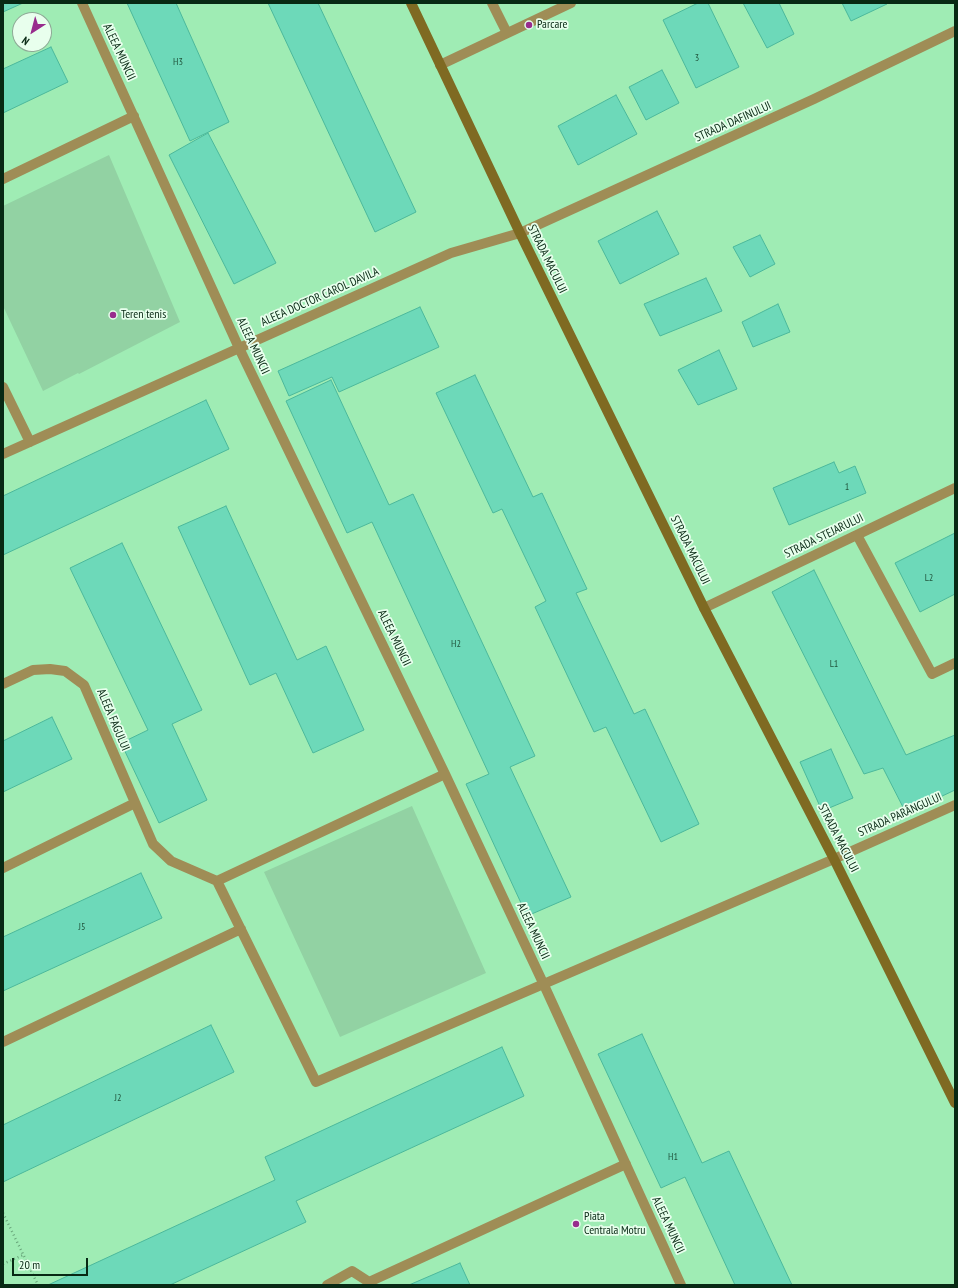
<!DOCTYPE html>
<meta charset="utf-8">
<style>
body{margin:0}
#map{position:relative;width:958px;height:1288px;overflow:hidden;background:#9fecb4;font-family:"PT Sans Narrow",sans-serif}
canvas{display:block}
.frame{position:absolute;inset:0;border:4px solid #082914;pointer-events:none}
.north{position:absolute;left:12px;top:12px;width:40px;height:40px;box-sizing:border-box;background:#e8ffed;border:1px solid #8ea996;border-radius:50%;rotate:216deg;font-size:11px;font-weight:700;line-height:16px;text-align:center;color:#082914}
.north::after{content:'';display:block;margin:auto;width:14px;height:18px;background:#982c8d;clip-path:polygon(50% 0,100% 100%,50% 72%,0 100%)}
.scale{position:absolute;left:12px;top:1258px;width:76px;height:18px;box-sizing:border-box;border:2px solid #082914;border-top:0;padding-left:5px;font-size:12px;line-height:14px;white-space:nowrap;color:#082914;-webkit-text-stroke:3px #e8ffed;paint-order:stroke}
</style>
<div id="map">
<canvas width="958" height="1288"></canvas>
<div class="frame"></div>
<div class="north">N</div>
<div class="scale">20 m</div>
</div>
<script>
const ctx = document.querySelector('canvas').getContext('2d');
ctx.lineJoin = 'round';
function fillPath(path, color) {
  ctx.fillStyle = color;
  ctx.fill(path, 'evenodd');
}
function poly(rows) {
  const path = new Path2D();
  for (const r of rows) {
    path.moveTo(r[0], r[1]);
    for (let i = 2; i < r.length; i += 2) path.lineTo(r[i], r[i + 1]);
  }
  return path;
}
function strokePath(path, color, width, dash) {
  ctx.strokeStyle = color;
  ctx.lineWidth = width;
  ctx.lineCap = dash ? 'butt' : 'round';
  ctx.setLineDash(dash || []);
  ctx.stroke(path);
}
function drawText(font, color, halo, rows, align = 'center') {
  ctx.font = font + ' "PT Sans Narrow",sans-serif';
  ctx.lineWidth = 3.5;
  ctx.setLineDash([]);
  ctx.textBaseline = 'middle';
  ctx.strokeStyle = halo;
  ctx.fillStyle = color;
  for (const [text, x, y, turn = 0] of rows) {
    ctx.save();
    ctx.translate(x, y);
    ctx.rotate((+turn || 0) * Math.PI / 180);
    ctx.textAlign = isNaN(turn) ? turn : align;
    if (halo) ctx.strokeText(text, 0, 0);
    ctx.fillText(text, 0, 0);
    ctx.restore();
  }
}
const green = poly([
 [109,155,180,322,79,374,78,373,43,391,3,306,3,206],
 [412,806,486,973,340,1037,264,872]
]);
const building = poly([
 [3,3,23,3,3,12,3,3],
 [127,3,176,3,229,122,190,141,127,3],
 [268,3,318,3,416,212,375,232,268,3],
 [698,3,708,3,739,67,696,88,663,20,698,3],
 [743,3,779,3,794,34,767,48,743,3],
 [842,3,886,3,887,4,851,21,842,3],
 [51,47,68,82,3,113,3,69,51,47],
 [662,70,679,103,646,120,629,87,662,70],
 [616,95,637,134,578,165,558,126,616,95],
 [208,133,276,263,234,284,169,155,208,133],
 [657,211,679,254,620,284,598,241,657,211],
 [760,235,775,264,750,277,733,247,760,235],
 [706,278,722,311,660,336,644,304,706,278],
 [778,304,790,332,753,347,742,322,778,304],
 [420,307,439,347,339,392,332,377,289,396,278,371,420,307],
 [719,350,737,389,698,405,678,370,719,350],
 [475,375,533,497,542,493,587,589,576,593,634,714,645,709,699,824,661,842,606,727,594,732,535,607,546,601,502,509,493,513,436,393,475,375],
 [331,380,389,505,413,494,535,756,510,767,571,897,527,916,466,784,489,774,372,522,347,533,286,401,331,380],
 [206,400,229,449,3,555,3,496,206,400],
 [834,462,839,473,855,466,866,493,789,525,773,488,834,462],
 [226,506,297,660,326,646,364,730,313,753,276,673,250,685,178,527,226,506],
 [955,533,955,594,920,612,895,563,955,533],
 [122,543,202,710,172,724,207,800,159,823,121,743,148,730,70,568,122,543],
 [814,570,906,755,955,735,955,790,906,813,883,768,864,774,772,592,814,570],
 [52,717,72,759,3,792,3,741,52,717],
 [831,749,853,798,822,811,800,762,831,749],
 [141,873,162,918,3,991,3,937,141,873],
 [211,1025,234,1072,3,1182,3,1125,211,1025],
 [642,1034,702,1163,729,1151,792,1285,735,1285,685,1177,661,1188,598,1054,642,1034],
 [502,1047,524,1096,296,1201,306,1222,170,1285,48,1285,275,1180,265,1157,502,1047],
 [460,1263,470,1285,409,1285,460,1263]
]);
const path = poly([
 [3,1213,38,1285],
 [3,1264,23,1255]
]);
const street = poly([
 [82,3,239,348,445,774,544,985,681,1285],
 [492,3,507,33],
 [440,65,571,3],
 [3,179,134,116],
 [3,387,30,442],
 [3,454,451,253,520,233,814,99,955,31],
 [857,535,932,674,955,663],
 [704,608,955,488],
 [3,684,33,670,50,669,65,671,84,685,153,844,171,861,217,881,445,774],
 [3,868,135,803],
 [217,881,316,1082,834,859,955,805],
 [3,1042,241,929],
 [327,1285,352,1271,369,1282,626,1164]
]);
const secondary = poly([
 [411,3,520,233,704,608,834,859,955,1103]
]);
const markers = [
 [529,25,4,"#982c8d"],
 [113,315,4,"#982c8d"],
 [576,1224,4,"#982c8d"]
];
const numberNames = [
 ["3",697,58],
 ["H3",178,62],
 ["1",847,487],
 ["L2",929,578],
 ["H2",456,644],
 ["L1",834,664],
 ["J5",82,927],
 ["J2",118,1098],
 ["H1",673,1157]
];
const poiNames = [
 ["Parcare",537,25],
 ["Teren tenis",121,315],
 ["Piata",584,1217],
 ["Centrala Motru",584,1231]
];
const streetNames = [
 ["ALEEA MUNCII",119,52,65],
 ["STRADA DAFINULUI",733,122,-24],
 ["STRADA MACULUI",547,259,64],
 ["ALEEA DOCTOR CAROL DAVILA",320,297,-24],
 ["ALEEA MUNCII",253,346,65],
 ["STRADA STEJARULUI",824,536,-26],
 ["STRADA MACULUI",690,550,64],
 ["ALEEA MUNCII",394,638,64],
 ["ALEEA FAGULUI",113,720,67],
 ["STRADA PARÂNGULUI",900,815,-24],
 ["STRADA MACULUI",838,838,63],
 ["ALEEA MUNCII",533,931,65],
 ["ALEEA MUNCII",668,1225,65]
];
fillPath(green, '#92d2a3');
fillPath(building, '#6dd9b9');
strokePath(building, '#4bb89b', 1);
strokePath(path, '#68a57a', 2.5, [1, 3]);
strokePath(street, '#9f8d56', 10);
strokePath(secondary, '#7f6a22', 10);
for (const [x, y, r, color] of markers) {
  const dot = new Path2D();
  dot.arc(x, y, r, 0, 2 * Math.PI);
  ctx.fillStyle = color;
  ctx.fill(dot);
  strokePath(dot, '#e8ffed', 1.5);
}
drawText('10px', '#21553d', null, numberNames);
drawText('12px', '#082914', '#e8ffed', poiNames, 'left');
drawText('12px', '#082914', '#e8ffed', streetNames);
</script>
